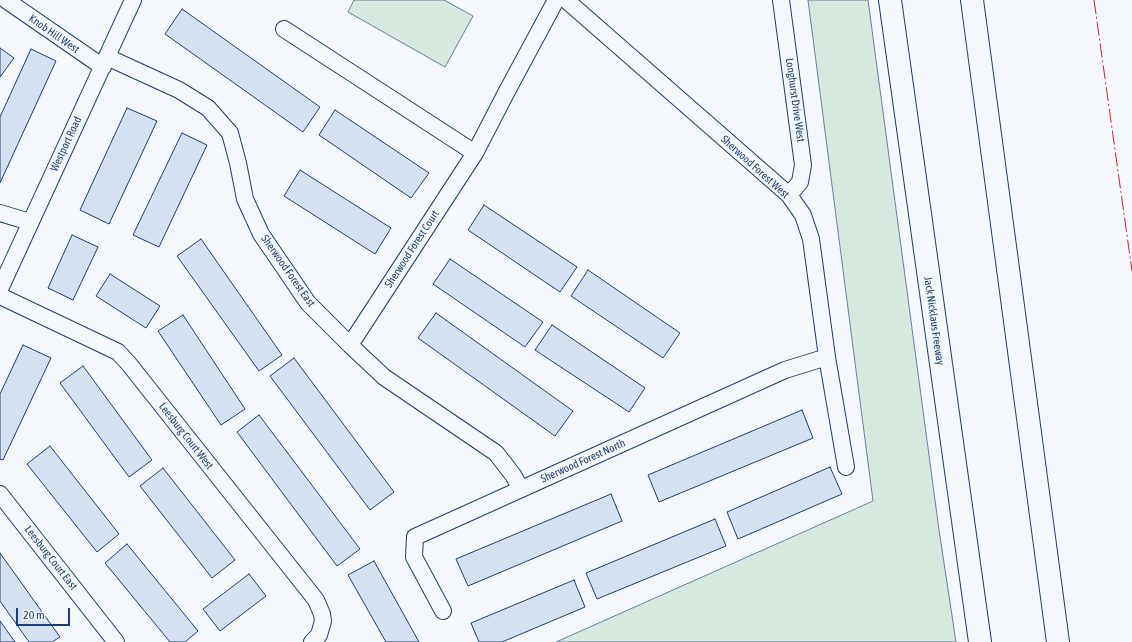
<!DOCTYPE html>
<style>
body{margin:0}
#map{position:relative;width:1132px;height:642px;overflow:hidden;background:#f4f7fb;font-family:"Asap Condensed",sans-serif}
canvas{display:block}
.scale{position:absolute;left:16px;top:608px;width:54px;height:18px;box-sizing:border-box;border:2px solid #1d3f73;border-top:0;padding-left:5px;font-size:12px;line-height:14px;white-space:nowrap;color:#1d3f73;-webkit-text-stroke:3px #f4f7fb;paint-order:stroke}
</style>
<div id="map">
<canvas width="1132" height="642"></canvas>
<div class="scale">20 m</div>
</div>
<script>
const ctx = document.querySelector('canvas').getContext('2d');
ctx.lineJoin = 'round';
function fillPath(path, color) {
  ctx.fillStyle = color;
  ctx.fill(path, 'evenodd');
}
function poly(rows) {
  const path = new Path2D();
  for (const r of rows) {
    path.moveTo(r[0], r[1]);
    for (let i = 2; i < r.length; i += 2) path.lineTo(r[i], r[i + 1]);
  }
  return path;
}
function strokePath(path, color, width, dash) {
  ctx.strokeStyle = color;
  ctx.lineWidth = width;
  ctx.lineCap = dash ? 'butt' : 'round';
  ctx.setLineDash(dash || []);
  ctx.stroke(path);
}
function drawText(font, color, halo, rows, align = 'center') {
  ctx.font = font + ' "Asap Condensed",sans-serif';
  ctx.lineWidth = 3;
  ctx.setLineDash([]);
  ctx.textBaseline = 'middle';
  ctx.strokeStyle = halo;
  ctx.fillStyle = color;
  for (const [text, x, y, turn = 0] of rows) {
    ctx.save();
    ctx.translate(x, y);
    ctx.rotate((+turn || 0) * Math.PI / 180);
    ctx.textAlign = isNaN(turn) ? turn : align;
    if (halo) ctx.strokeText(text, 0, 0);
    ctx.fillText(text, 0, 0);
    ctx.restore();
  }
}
const green = poly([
 [354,0,444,0,473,16,445,67,348,12,354,0],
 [808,0,868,0,939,530,956,642,556,642,873,501,808,0]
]);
const building = poly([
 [182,9,320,107,303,132,165,34,182,9],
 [0,48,14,58,0,77,0,48],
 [31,49,56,61,0,183,0,117,31,49],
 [127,108,157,121,109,224,80,210,127,108],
 [335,110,429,173,411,198,319,135,335,110],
 [182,133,207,145,159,247,133,235,182,133],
 [300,170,391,228,375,254,284,196,300,170],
 [484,205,577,267,560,292,468,230,484,205],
 [72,235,98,247,73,300,48,288,72,235],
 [201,239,282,355,259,371,177,256,201,239],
 [450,259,543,322,525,347,433,284,450,259],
 [588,270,680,333,663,358,571,296,588,270],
 [110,274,160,306,146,328,96,296,110,274],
 [436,313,573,411,555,436,418,338,436,313],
 [183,315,245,409,221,425,158,331,183,315],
 [552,325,645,388,629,412,535,350,552,325],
 [23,345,51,358,3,460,0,459,0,394,23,345],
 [294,358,394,492,370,510,270,376,294,358],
 [83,366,152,460,129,477,60,383,83,366],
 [802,410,813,438,659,502,648,475,802,410],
 [259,415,360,549,337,566,237,432,259,415],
 [50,446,119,534,97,552,27,464,50,446],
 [830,467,842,494,738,539,727,512,830,467],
 [163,468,235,560,212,578,140,486,163,468],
 [611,494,622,521,468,586,456,559,611,494],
 [715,519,726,546,597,599,586,573,715,519],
 [127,544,198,631,185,642,170,642,105,563,127,544],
 [0,553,60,637,52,642,29,642,0,601,0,553],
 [374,561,419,642,386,642,348,575,374,561],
 [249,574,266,596,220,631,203,609,249,574],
 [574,580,585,607,502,642,479,642,471,623,574,580],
 [0,621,15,642,0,642,0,621]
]);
const minor = poly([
 [6,0,103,67],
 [566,0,789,195,803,215,811,239,827,357,846,467],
 [781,0,803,165,800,182,789,195],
 [284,29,475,153],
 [107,57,179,90,208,108,230,133,238,163,245,199,261,234,308,303,350,345,384,377,496,453,513,475,521,489],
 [0,213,30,222],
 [0,289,133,0],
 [0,296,118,352,129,364,316,600,322,614,323,621,319,635,312,642],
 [350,345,475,153,506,93,556,0],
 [0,494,116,642],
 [443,611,414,557,415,537,785,370,827,357]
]);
const motorway = poly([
 [890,0,980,642],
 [972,0,1058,642]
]);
const power = poly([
 [1094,0,1132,271]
]);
const streetNames = [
 ["Knob Hill West",54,34,35],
 ["Longhurst Drive West",795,100,82],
 ["Westport Road",66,144,-65],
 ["Sherwood Forest West",755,167,42],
 ["Sherwood Forest Court",412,249,-57],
 ["Sherwood Forest East",288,271,55],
 ["Jack Nicklaus Freeway",934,321,82],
 ["Leesburg Court West",186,436,52],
 ["Sherwood Forest North",583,461,-24],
 ["Leesburg Court East",51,558,52]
];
fillPath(green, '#d7e8df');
strokePath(green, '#687fa3', 1);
fillPath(building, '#d5e0f0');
strokePath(building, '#1d3f73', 1);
strokePath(minor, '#1d3f73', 18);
strokePath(motorway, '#1d3f73', 24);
strokePath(minor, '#f4f7fb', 16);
strokePath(motorway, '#f4f7fb', 22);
strokePath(power, '#c62828', 1, [14, 3, 2, 3]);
drawText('11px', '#1d3f73', '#f4f7fb', streetNames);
</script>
